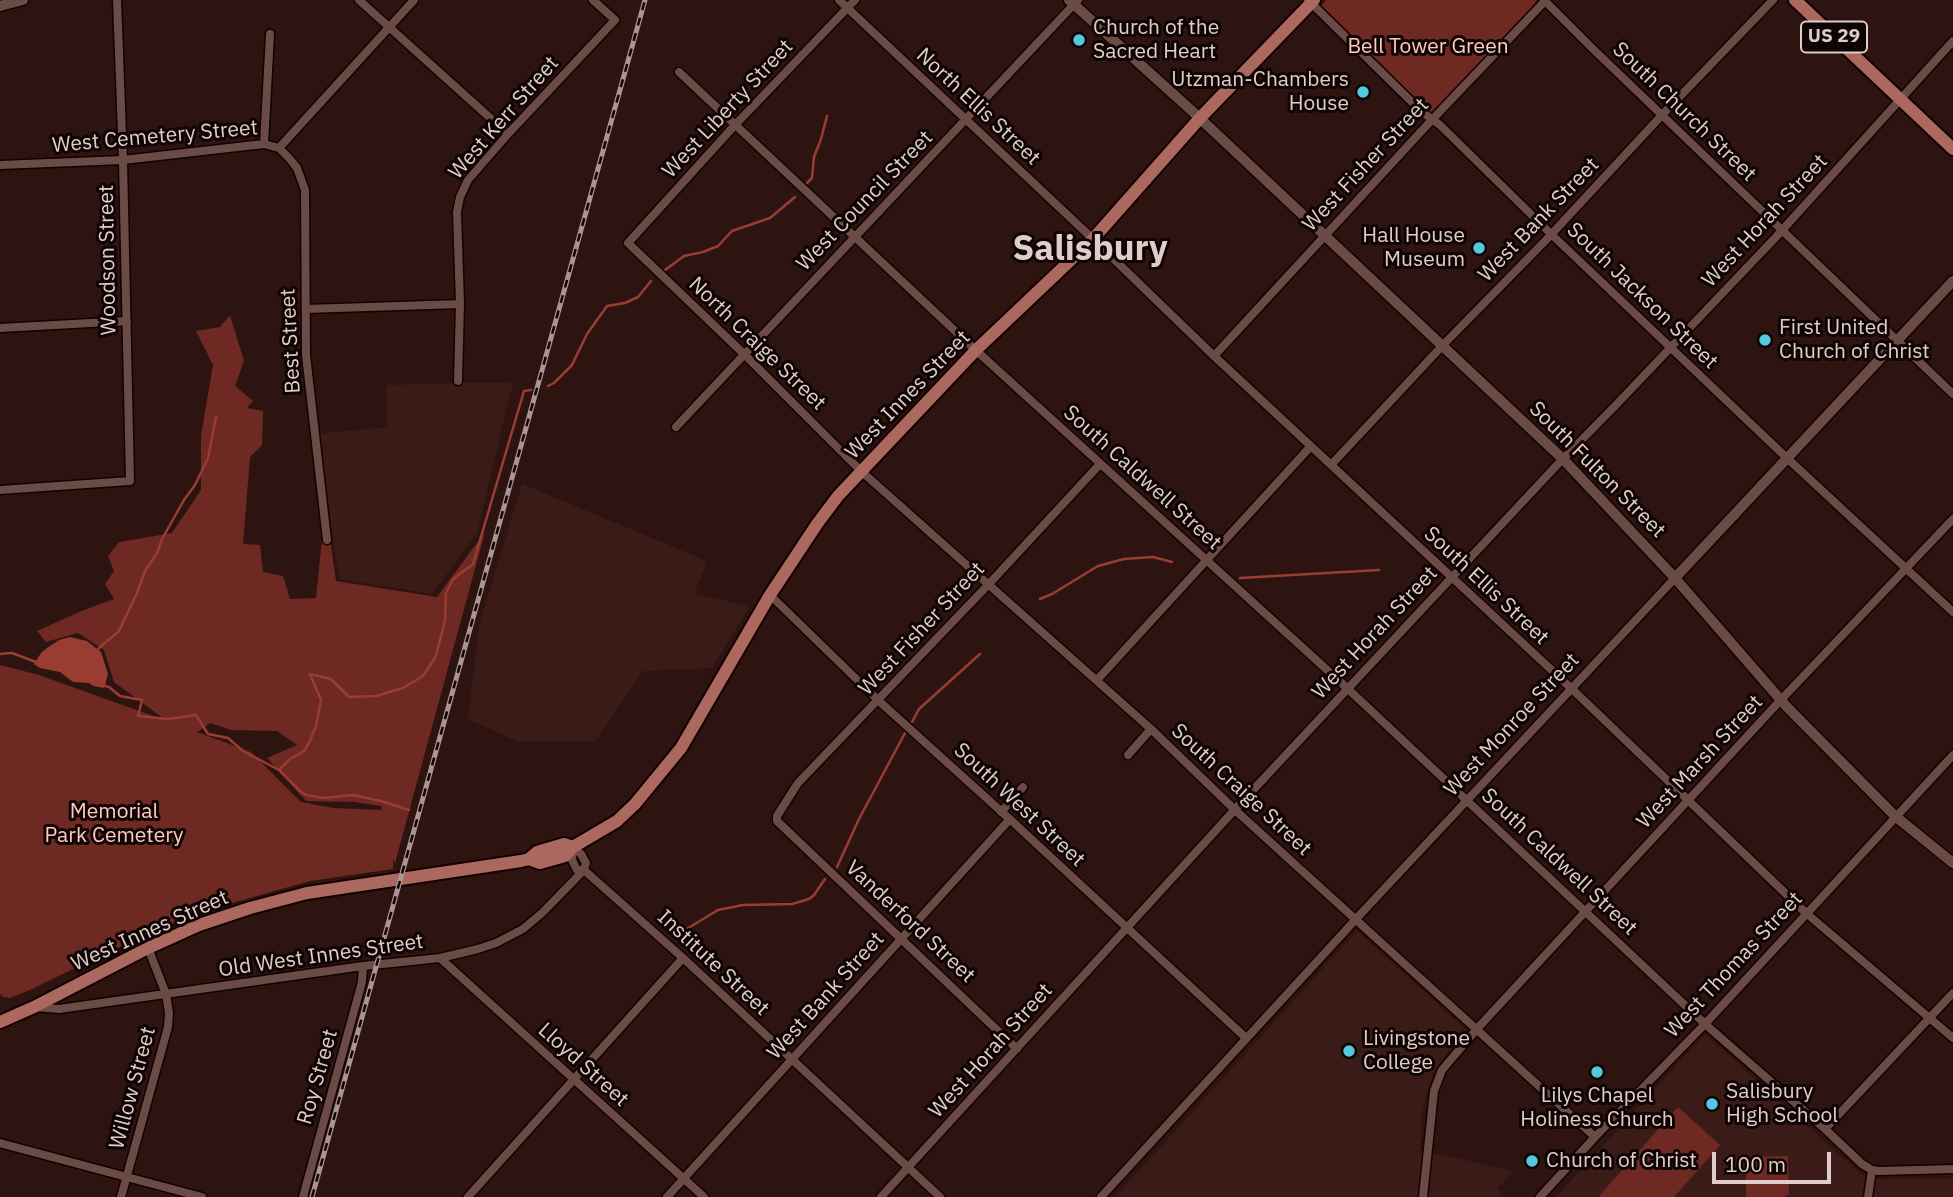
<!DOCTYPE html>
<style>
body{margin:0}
#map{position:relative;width:1953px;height:1197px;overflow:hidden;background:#2e1410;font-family:"IBM Plex Sans",sans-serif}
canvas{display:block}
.scale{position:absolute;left:1712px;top:1152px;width:119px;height:32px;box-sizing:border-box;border:4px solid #e0cdca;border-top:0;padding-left:9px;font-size:21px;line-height:24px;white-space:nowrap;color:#e0cdca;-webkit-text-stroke:5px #0e0403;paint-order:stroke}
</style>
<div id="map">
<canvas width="1953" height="1197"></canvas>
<div class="scale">100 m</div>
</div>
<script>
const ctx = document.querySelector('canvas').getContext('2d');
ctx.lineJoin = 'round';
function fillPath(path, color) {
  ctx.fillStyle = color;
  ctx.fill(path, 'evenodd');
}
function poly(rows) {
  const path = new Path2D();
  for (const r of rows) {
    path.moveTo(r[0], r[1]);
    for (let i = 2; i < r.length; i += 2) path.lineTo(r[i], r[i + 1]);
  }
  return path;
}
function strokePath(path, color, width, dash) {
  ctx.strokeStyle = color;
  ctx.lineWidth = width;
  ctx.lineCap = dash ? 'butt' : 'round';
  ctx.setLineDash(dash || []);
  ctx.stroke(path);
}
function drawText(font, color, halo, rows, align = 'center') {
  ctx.font = font + ' "IBM Plex Sans",sans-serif';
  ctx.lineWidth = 6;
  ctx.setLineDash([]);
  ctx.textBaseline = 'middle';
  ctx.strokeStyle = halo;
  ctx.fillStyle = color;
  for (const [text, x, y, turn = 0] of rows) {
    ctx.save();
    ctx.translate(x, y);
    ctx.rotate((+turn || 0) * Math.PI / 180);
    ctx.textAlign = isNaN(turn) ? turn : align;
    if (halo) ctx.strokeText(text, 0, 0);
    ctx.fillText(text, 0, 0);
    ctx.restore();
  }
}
const built = poly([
 [513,382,477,533,432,594,339,579,317,434,387,427,387,385],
 [522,484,707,561,694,594,750,606,712,668,643,671,595,742,518,742,468,719,479,625],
 [1357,931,1466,1030,1433,1072,1422,1112,1420,1150,1515,1171,1497,1188,1505,1197,1115,1197],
 [1705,1034,1861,1174,1879,1179,1953,1178,1953,1197,1556,1197]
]);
const green = poly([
 [1326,0,1537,0,1529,11,1431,113,1428,113,1321,9,1321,6],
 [230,315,244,361,235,386,253,401,247,408,263,411,262,445,250,457,243,544,260,545,263,572,283,576,290,599,316,598,322,540,330,539,336,581,437,597,485,532,395,863,393,859,393,869,310,881,204,911,102,955,32,989,10,998,3,997,0,994,0,665,39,675,167,721,114,682,104,650,78,633,46,642,37,631,79,612,114,599,105,584,114,571,108,556,119,542,172,533,201,490,201,435,213,365,196,331,220,327],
 [210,723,231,730,277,731,297,745,267,758,306,801,354,802,381,806,382,810,333,808,301,802,251,752,197,732],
 [1678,1107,1720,1145,1674,1197,1600,1197,1599,1196],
 [1788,1156,1789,1194,1784,1197,1746,1197,1746,1157]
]);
const water = poly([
 [70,637,87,641,101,652,108,674,104,688,93,686,89,683,73,682,60,672,40,668,34,664,41,653,47,648,59,640]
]);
const stream = poly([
 [807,183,812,178,814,157,821,139,827,116],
 [665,270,684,256,703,252,718,246,732,231,770,218,795,197],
 [548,386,554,383,572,365,587,334,607,306,625,303,638,297,651,281],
 [1240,578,1379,570],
 [1040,599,1052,594,1098,566,1124,559,1153,557,1172,562],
 [96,652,100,647,119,631,137,593,145,571,157,553,162,539,184,500,195,485,208,458,216,417],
 [0,654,12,653,36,662],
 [102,685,109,687,120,696,142,700,138,716,168,719,196,715,208,734,228,738,243,751,279,770,301,792,306,795,324,798,353,795,381,801,409,810],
 [912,722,919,709,980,654],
 [279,770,290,759,304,751,309,743,316,726,321,700,310,674,331,679,349,697,376,696,403,688,423,676,436,656,445,620,446,593,453,579,473,564,524,391,531,390],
 [837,867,859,819,905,733],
 [675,936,718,910,743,905,792,904,809,899,814,895,825,879]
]);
const minor = poly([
 [359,0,508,134],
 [839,0,1093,239,1214,356,1572,689,1806,913,1953,1038],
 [855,0,735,125,628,243,744,354,861,471,1151,729,1234,809,1595,1137],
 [1308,0,1422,112,1440,125,1551,234,1788,459,1953,612],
 [1544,0,1593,49,1953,394],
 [679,72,969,344,1347,688,1705,1024,1825,1129,1862,1164,1872,1170,1879,1171,1953,1169],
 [264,144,270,34],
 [279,148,289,158,297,168,305,190,306,355,327,540],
 [0,165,123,160,264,144,279,148,414,0],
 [306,309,460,304],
 [0,328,127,321],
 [1214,356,1428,124,1546,0],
 [458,381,460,304,457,212,460,197,468,180,508,134,615,20,593,0],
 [676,427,1078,0],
 [1331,465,1442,346,1547,239,1662,115,1773,0],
 [0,490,130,481,123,160,117,0],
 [770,595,879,701,1014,823,1246,1038],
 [1097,680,1311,446],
 [1128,755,1151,729],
 [1001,812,1023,787],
 [573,847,572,860,577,870,584,870,683,958,940,1197],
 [573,847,581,854,586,863,584,870],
 [440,958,704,1197],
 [35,1007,59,1009,363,966,440,958,478,949,496,943,523,929,542,913,584,870],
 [1017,1049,777,821,777,816,798,783,988,585,1100,464],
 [1825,1129,1953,993],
 [0,1143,202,1197],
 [121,1197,168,1027,169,1013,166,994,148,948],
 [303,1197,362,982,363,966],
 [468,1197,683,958],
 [667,1197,1010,819],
 [881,1197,1239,805,1557,465,1614,407,1776,237,1953,41],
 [1101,1197,1356,919,1675,578],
 [1423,1197,1434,1091,1442,1070,1476,1030,1776,705,1953,519],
 [1540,1197,1595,1137,1705,1024,1953,755],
 [1868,1197,1872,1170]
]);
const tertiary = poly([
 [1069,0,1191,110,1563,459,1675,578,1786,706,1895,816,1953,863],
 [0,6,23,0],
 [1675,578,1953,281]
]);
const primary = poly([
 [1795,0,1953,149],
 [529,859,540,863,565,856,573,847,617,821,635,804,681,748,770,595,817,524,838,496,976,350,1093,239,1200,118,1314,0],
 [0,1022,34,1007,148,948,199,925,250,908,307,893,521,861,529,859,537,852,557,846,564,844,573,847]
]);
const rail = poly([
 [312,1197,645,0]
]);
const markers = [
 [1079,40,7,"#53cadc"],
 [1363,92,7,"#53cadc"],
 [1479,248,7,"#53cadc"],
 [1765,340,7,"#53cadc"],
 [1349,1051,7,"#53cadc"],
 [1597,1072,7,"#53cadc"],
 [1712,1104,7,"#53cadc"],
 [1532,1161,7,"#53cadc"]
];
const shields = [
 [1834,37,66]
];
const shieldNames = [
 ["US 29",1834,37]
];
const poiNames = [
 ["Church of the",1093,28],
 ["Sacred Heart",1093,52],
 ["Utzman-Chambers",1349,80,"right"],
 ["House",1349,104,"right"],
 ["Hall House",1465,236,"right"],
 ["Museum",1465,260,"right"],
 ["First United",1779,328],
 ["Church of Christ",1779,352],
 ["Livingstone",1363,1039],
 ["College",1363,1063],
 ["Salisbury",1726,1092],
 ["High School",1726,1116],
 ["Lilys Chapel",1597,1096,"center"],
 ["Holiness Church",1597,1120,"center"],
 ["Church of Christ",1546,1161]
];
const parkNames = [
 ["Bell Tower Green",1428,47],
 ["Memorial",114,812],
 ["Park Cemetery",114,836]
];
const streetNames = [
 ["North Ellis Street",978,107,43],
 ["West Liberty Street",728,109,-47],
 ["South Church Street",1684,112,44],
 ["West Kerr Street",504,118,-49],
 ["West Cemetery Street",155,137,-5],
 ["West Fisher Street",1366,165,-47],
 ["West Council Street",865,201,-46],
 ["West Bank Street",1539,220,-46],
 ["West Horah Street",1765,221,-47],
 ["Woodson Street",108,260,-91],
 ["South Jackson Street",1642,296,44],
 ["Best Street",291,341,-93],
 ["North Craige Street",757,344,44],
 ["West Innes Street",908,395,-46],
 ["South Fulton Street",1597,470,45],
 ["South Caldwell Street",1142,478,42],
 ["South Ellis Street",1486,586,43],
 ["West Fisher Street",922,629,-47],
 ["West Horah Street",1375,633,-47],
 ["West Monroe Street",1512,725,-47],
 ["West Marsh Street",1700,762,-47],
 ["South Craige Street",1241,790,43],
 ["South West Street",1019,805,43],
 ["South Caldwell Street",1559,862,43],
 ["Vanderford Street",910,922,43],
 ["West Innes Street",150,931,-24],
 ["Old West Innes Street",321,956,-8],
 ["Institute Street",713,963,43],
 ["West Thomas Street",1734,965,-47],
 ["West Bank Street",826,996,-48],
 ["West Horah Street",991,1051,-48],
 ["Lloyd Street",583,1065,42],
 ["Roy Street",318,1077,-74],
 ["Willow Street",133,1088,-75]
];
const townNames = [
 ["Salisbury",1090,250]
];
fillPath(built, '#3b1b17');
fillPath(green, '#6d2922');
fillPath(water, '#993d33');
strokePath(stream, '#993d33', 2.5);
strokePath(minor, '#140101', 11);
strokePath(tertiary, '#140101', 13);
strokePath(primary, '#140101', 16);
strokePath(minor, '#6a4b46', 8);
strokePath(tertiary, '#6a4b46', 10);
strokePath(primary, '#ab685f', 12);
strokePath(rail, '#aa9591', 5);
strokePath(rail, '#0e0403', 2.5, [8]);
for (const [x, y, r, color] of markers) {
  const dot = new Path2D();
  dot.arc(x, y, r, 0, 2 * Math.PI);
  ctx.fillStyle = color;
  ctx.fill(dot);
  strokePath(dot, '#0e0403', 2.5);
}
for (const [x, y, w] of shields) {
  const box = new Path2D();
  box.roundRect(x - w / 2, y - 15.5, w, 31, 5);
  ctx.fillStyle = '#0e0403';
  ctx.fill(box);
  strokePath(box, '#e0cdca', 2);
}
drawText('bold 19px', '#e0cdca', null, shieldNames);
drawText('21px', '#e0cdca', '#0e0403', poiNames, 'left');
drawText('21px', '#ffc9c1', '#0e0403', parkNames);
drawText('21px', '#e0cdca', '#0e0403', streetNames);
drawText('bold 35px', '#e0cdca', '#0e0403', townNames);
</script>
